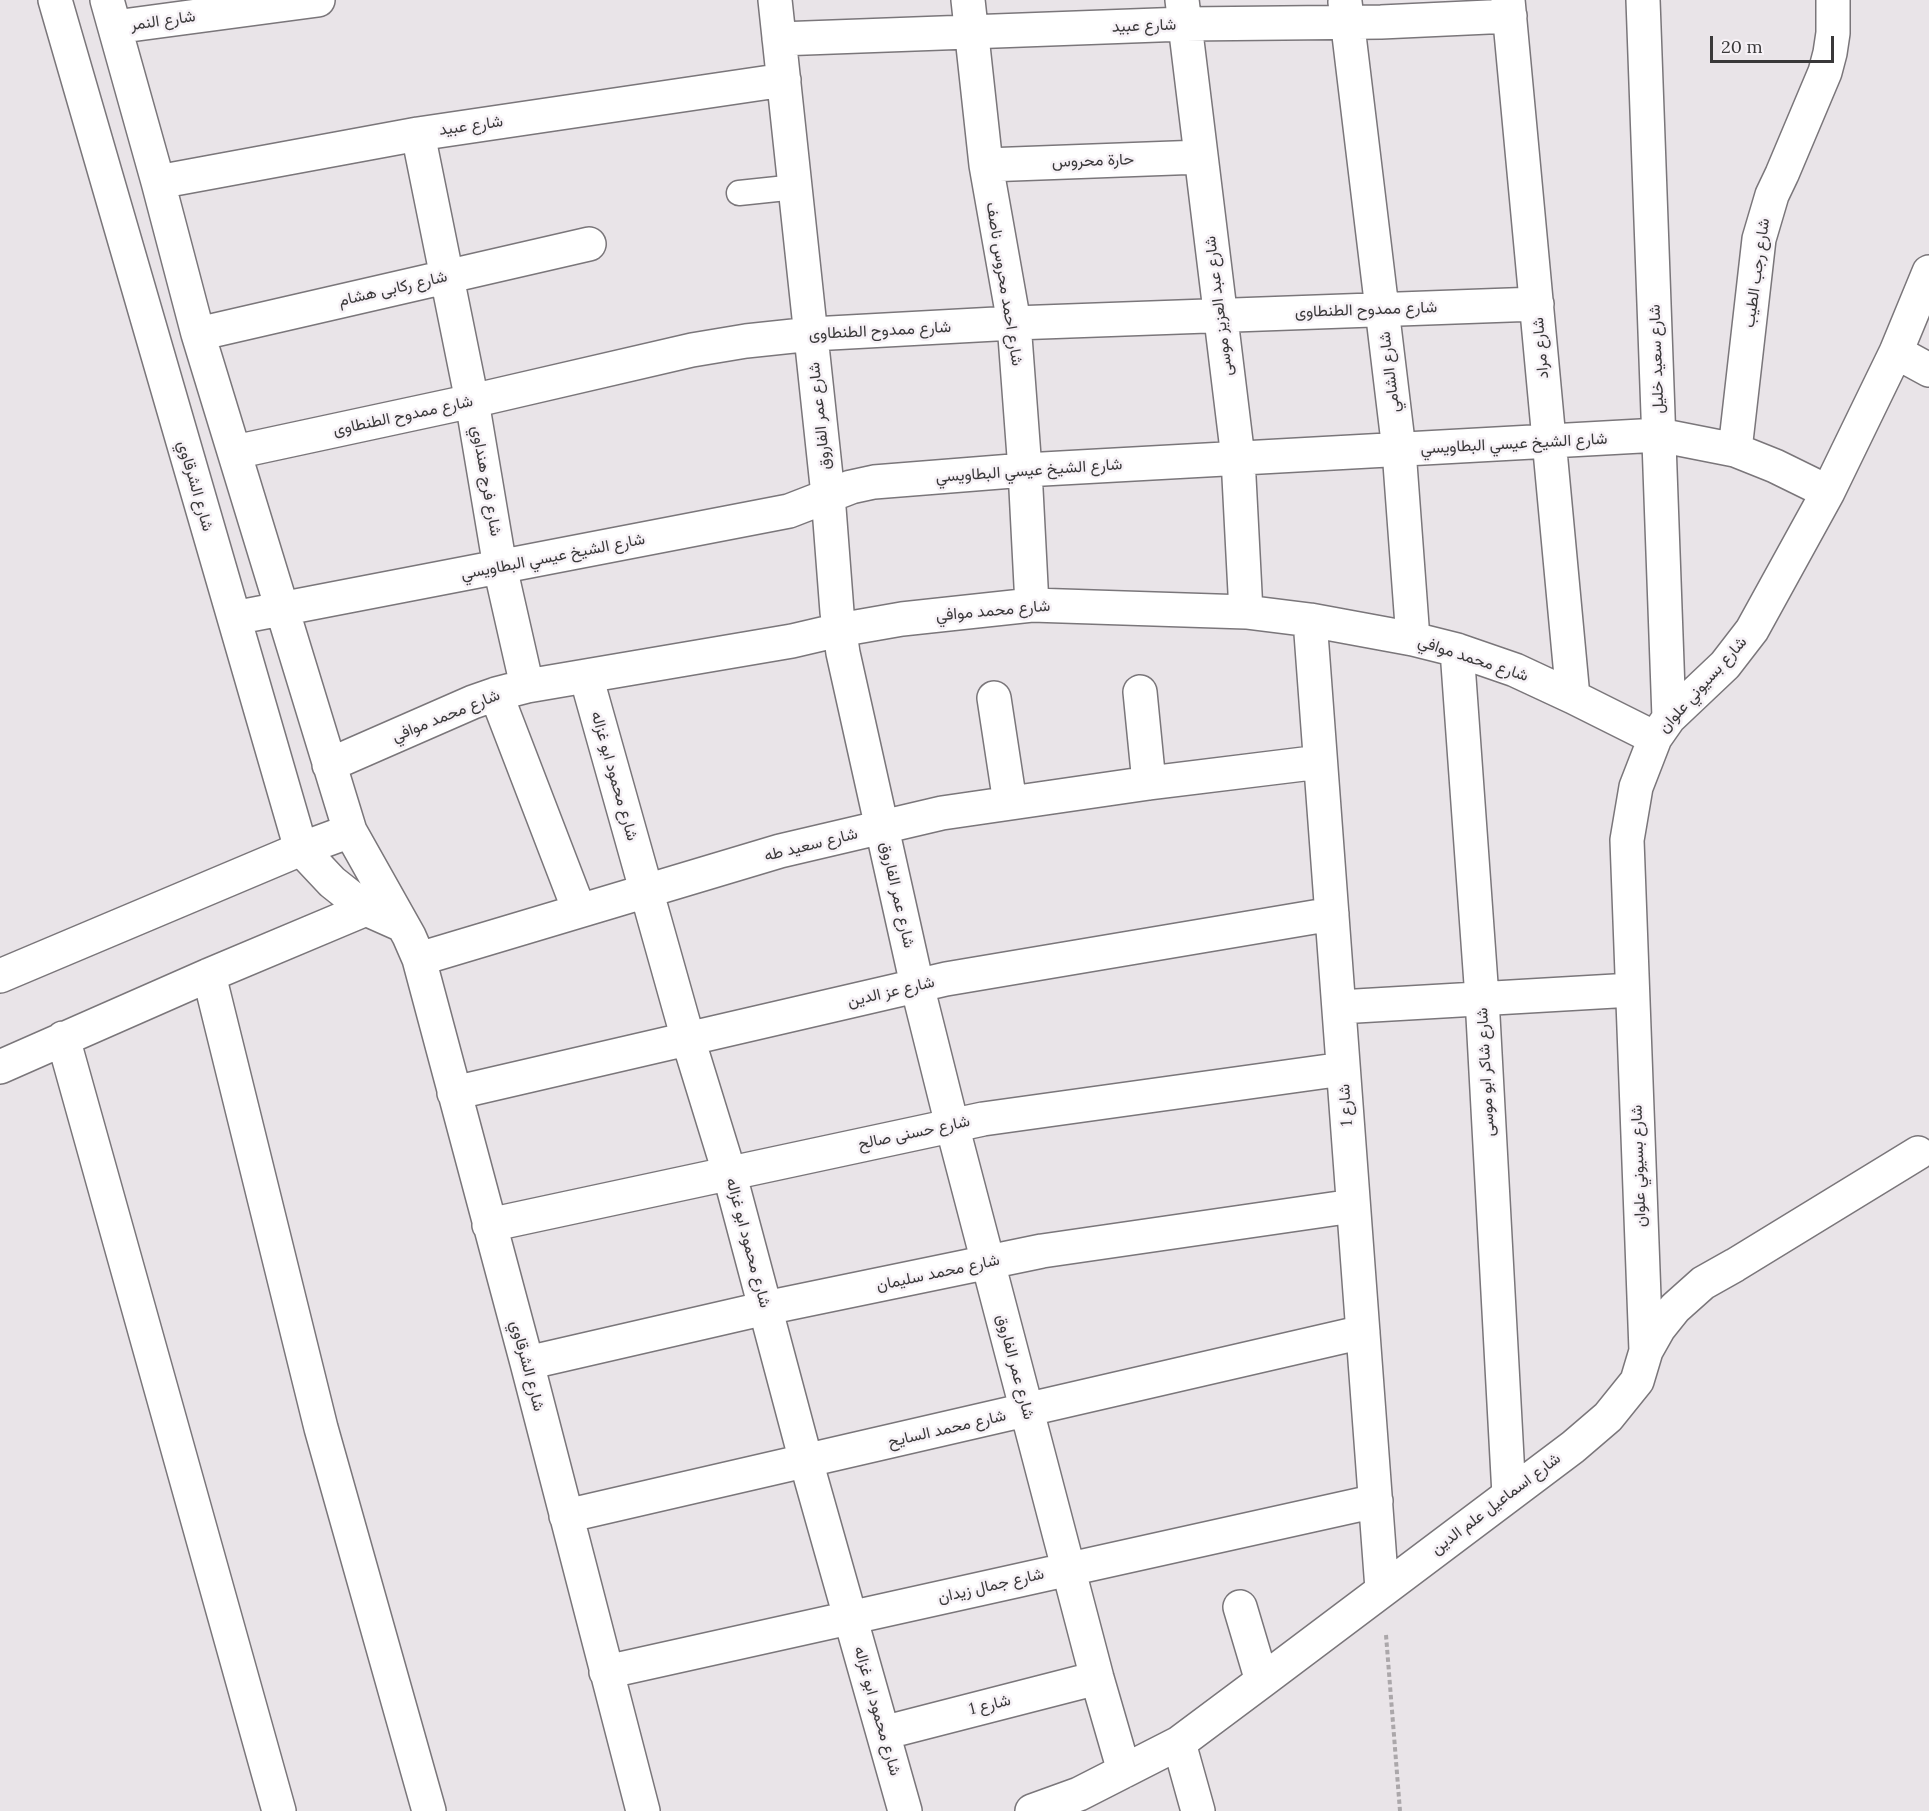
<!DOCTYPE html>
<meta charset="utf-8">
<style>
body{margin:0}
#map{position:relative;width:1929px;height:1811px;overflow:hidden;background:#e9e4e8;font-family:Lora,serif}
canvas{display:block}
.scale{position:absolute;left:1710px;top:36px;width:124px;height:27px;box-sizing:border-box;border:3px solid #393839;border-top:0;padding-left:8px;font-size:18px;line-height:21px;white-space:nowrap;color:#393839;-webkit-text-stroke:4px #f6f1f6;paint-order:stroke}
</style>
<div id="map">
<canvas width="1929" height="1811"></canvas>
<div class="scale">20 m</div>
</div>
<script>
const ctx = document.querySelector('canvas').getContext('2d');
ctx.lineJoin = 'round';
function poly(rows) {
  const path = new Path2D();
  for (const r of rows) {
    path.moveTo(r[0], r[1]);
    for (let i = 2; i < r.length; i += 2) path.lineTo(r[i], r[i + 1]);
  }
  return path;
}
function strokePath(path, color, width, dash) {
  ctx.strokeStyle = color;
  ctx.lineWidth = width;
  ctx.lineCap = dash ? 'butt' : 'round';
  ctx.setLineDash(dash || []);
  ctx.stroke(path);
}
function drawText(font, color, halo, rows, align = 'center') {
  ctx.font = font + ' Lora,Vazirmatn,serif';
  ctx.lineWidth = 5;
  ctx.setLineDash([]);
  ctx.textBaseline = 'middle';
  ctx.strokeStyle = halo;
  ctx.fillStyle = color;
  for (const [text, x, y, turn = 0] of rows) {
    ctx.save();
    ctx.translate(x, y);
    ctx.rotate((+turn || 0) * Math.PI / 180);
    ctx.textAlign = isNaN(turn) ? turn : align;
    if (halo) ctx.strokeText(text, 0, 0);
    ctx.fillText(text, 0, 0);
    ctx.restore();
  }
}
const path = poly([
 [1386,1635,1400,1811]
]);
const lane = poly([
 [739,193,796,187]
]);
const street = poly([
 [55,0,301,849,332,882,366,909,402,925],
 [107,0,158,182,198,334,350,831,409,936,419,959,527,1363,643,1811],
 [775,0,828,495,837,612,843,653,917,985,952,1125,1097,1678,1124,1771],
 [968,0,986,165,1014,323,1025,470,1032,605],
 [1182,0,1238,458,1246,612],
 [1508,0,1573,697],
 [1643,0,1669,718],
 [1345,2,1399,450,1413,639],
 [115,27,318,0],
 [779,39,1185,24,1381,22,1510,16],
 [418,134,472,401,500,567,527,686],
 [986,165,1201,157],
 [158,182,418,134,784,80],
 [198,334,589,244],
 [1896,352,1929,370],
 [1735,450,1759,239,1772,195,1782,174,1825,72,1830,53,1833,33,1833,0],
 [235,452,472,401,692,350,746,341,812,334,1014,323,1537,304],
 [234,618,789,511,851,487,874,482,1025,470,1659,435,1735,450,1775,466,1828,492],
 [1310,620,1382,1589],
 [1457,650,1482,998,1509,1495],
 [586,676,688,1039,729,1172,806,1461,905,1811],
 [1140,692,1149,783],
 [496,694,579,910],
 [994,698,1010,803],
 [329,765,473,702,496,694,527,686,792,641,839,630,902,619,1032,605,1246,612,1310,620,1413,639,1457,650,1515,670,1573,697,1655,738],
 [419,959,780,851,942,813,1149,783,1320,762],
 [209,975,321,1428,429,1811],
 [0,976,301,849,350,831],
 [1339,1007,1632,990],
 [63,1038,279,1811],
 [0,1067,209,975,366,909],
 [454,1093,946,979,1332,914],
 [489,1225,983,1119,1343,1069],
 [1646,1351,1627,840,1636,787,1655,738,1669,718,1725,665,1752,630,1828,492,1896,352,1929,272],
 [527,1363,766,1308,1042,1251,1353,1206],
 [566,1516,1363,1332],
 [1240,1607,1262,1681],
 [606,1672,1376,1501],
 [883,1733,1097,1678],
 [1179,1743,1198,1811],
 [1032,1811,1079,1794,1179,1743,1262,1681,1573,1447,1608,1417,1637,1381,1646,1351,1659,1328,1675,1308,1703,1283,1735,1265,1918,1153]
]);
const streetNames = [
 ["شارع النمر",163,21,-8],
 ["شارع عبيد",1144,26,-2],
 ["شارع عبيد",471,126,-8],
 ["حارة محروس",1093,161,-2],
 ["شارع رجب الطيب",1757,273,-82],
 ["شارع احمد محروس ناصف",1004,284,81],
 ["شارع ركابى هشام",393,289,-13],
 ["شارع عبد العزيز موسى",1219,306,-97],
 ["شارع ممدوح الطنطاوى",1366,310,-2],
 ["شارع ممدوح الطنطاوى",880,331,-3],
 ["شارع مراد",1541,348,-95],
 ["شارع سعيد خليل",1657,359,-92],
 ["شارع الشامي",1390,372,-97],
 ["شارع ممدوح الطنطاوى",403,416,-12],
 ["شارع عمر الفاروق",820,416,-96],
 ["شارع الشيخ عيسي البطاويسي",1514,444,-3],
 ["شارع الشيخ عيسي البطاويسي",1029,471,-4],
 ["شارع فرج هنداوي",486,481,80],
 ["شارع الشرقاوي",195,486,74],
 ["شارع الشيخ عيسي البطاويسي",553,557,-11],
 ["شارع محمد موافي",993,611,-5],
 ["شارع محمد موافي",1473,659,18],
 ["شارع بسيوني علوان",1703,685,-48],
 ["شارع محمد موافي",446,716,-22],
 ["شارع محمود ابو غزاله",614,776,74],
 ["شارع سعيد طه",811,845,-14],
 ["شارع عمر الفاروق",897,895,77],
 ["شارع عز الدين",891,992,-13],
 ["شارع شاكر ابو موسى",1486,1072,-93],
 ["شارع 1",1346,1105,-94],
 ["شارع حسنى صالح",914,1133,-12],
 ["شارع بسيوني علوان",1639,1166,-92],
 ["شارع محمود ابو غزاله",748,1243,75],
 ["شارع محمد سليمان",938,1273,-12],
 ["شارع الشرقاوي",527,1366,75],
 ["شارع عمر الفاروق",1015,1367,75],
 ["شارع محمد السايح",947,1429,-13],
 ["شارع اسماعيل علم الدين",1496,1504,-37],
 ["شارع جمال زيدان",991,1586,-13],
 ["شارع 1",990,1705,-14],
 ["شارع محمود ابو غزاله",877,1711,74]
];
strokePath(lane, '#7a767a', 27);
strokePath(street, '#7a767a', 36);
strokePath(path, '#aba7aa', 4, [4.5, 3]);
strokePath(lane, '#fff', 24);
strokePath(street, '#fff', 33);
drawText('16px', '#393839', '#f6f1f6', streetNames);
</script>
